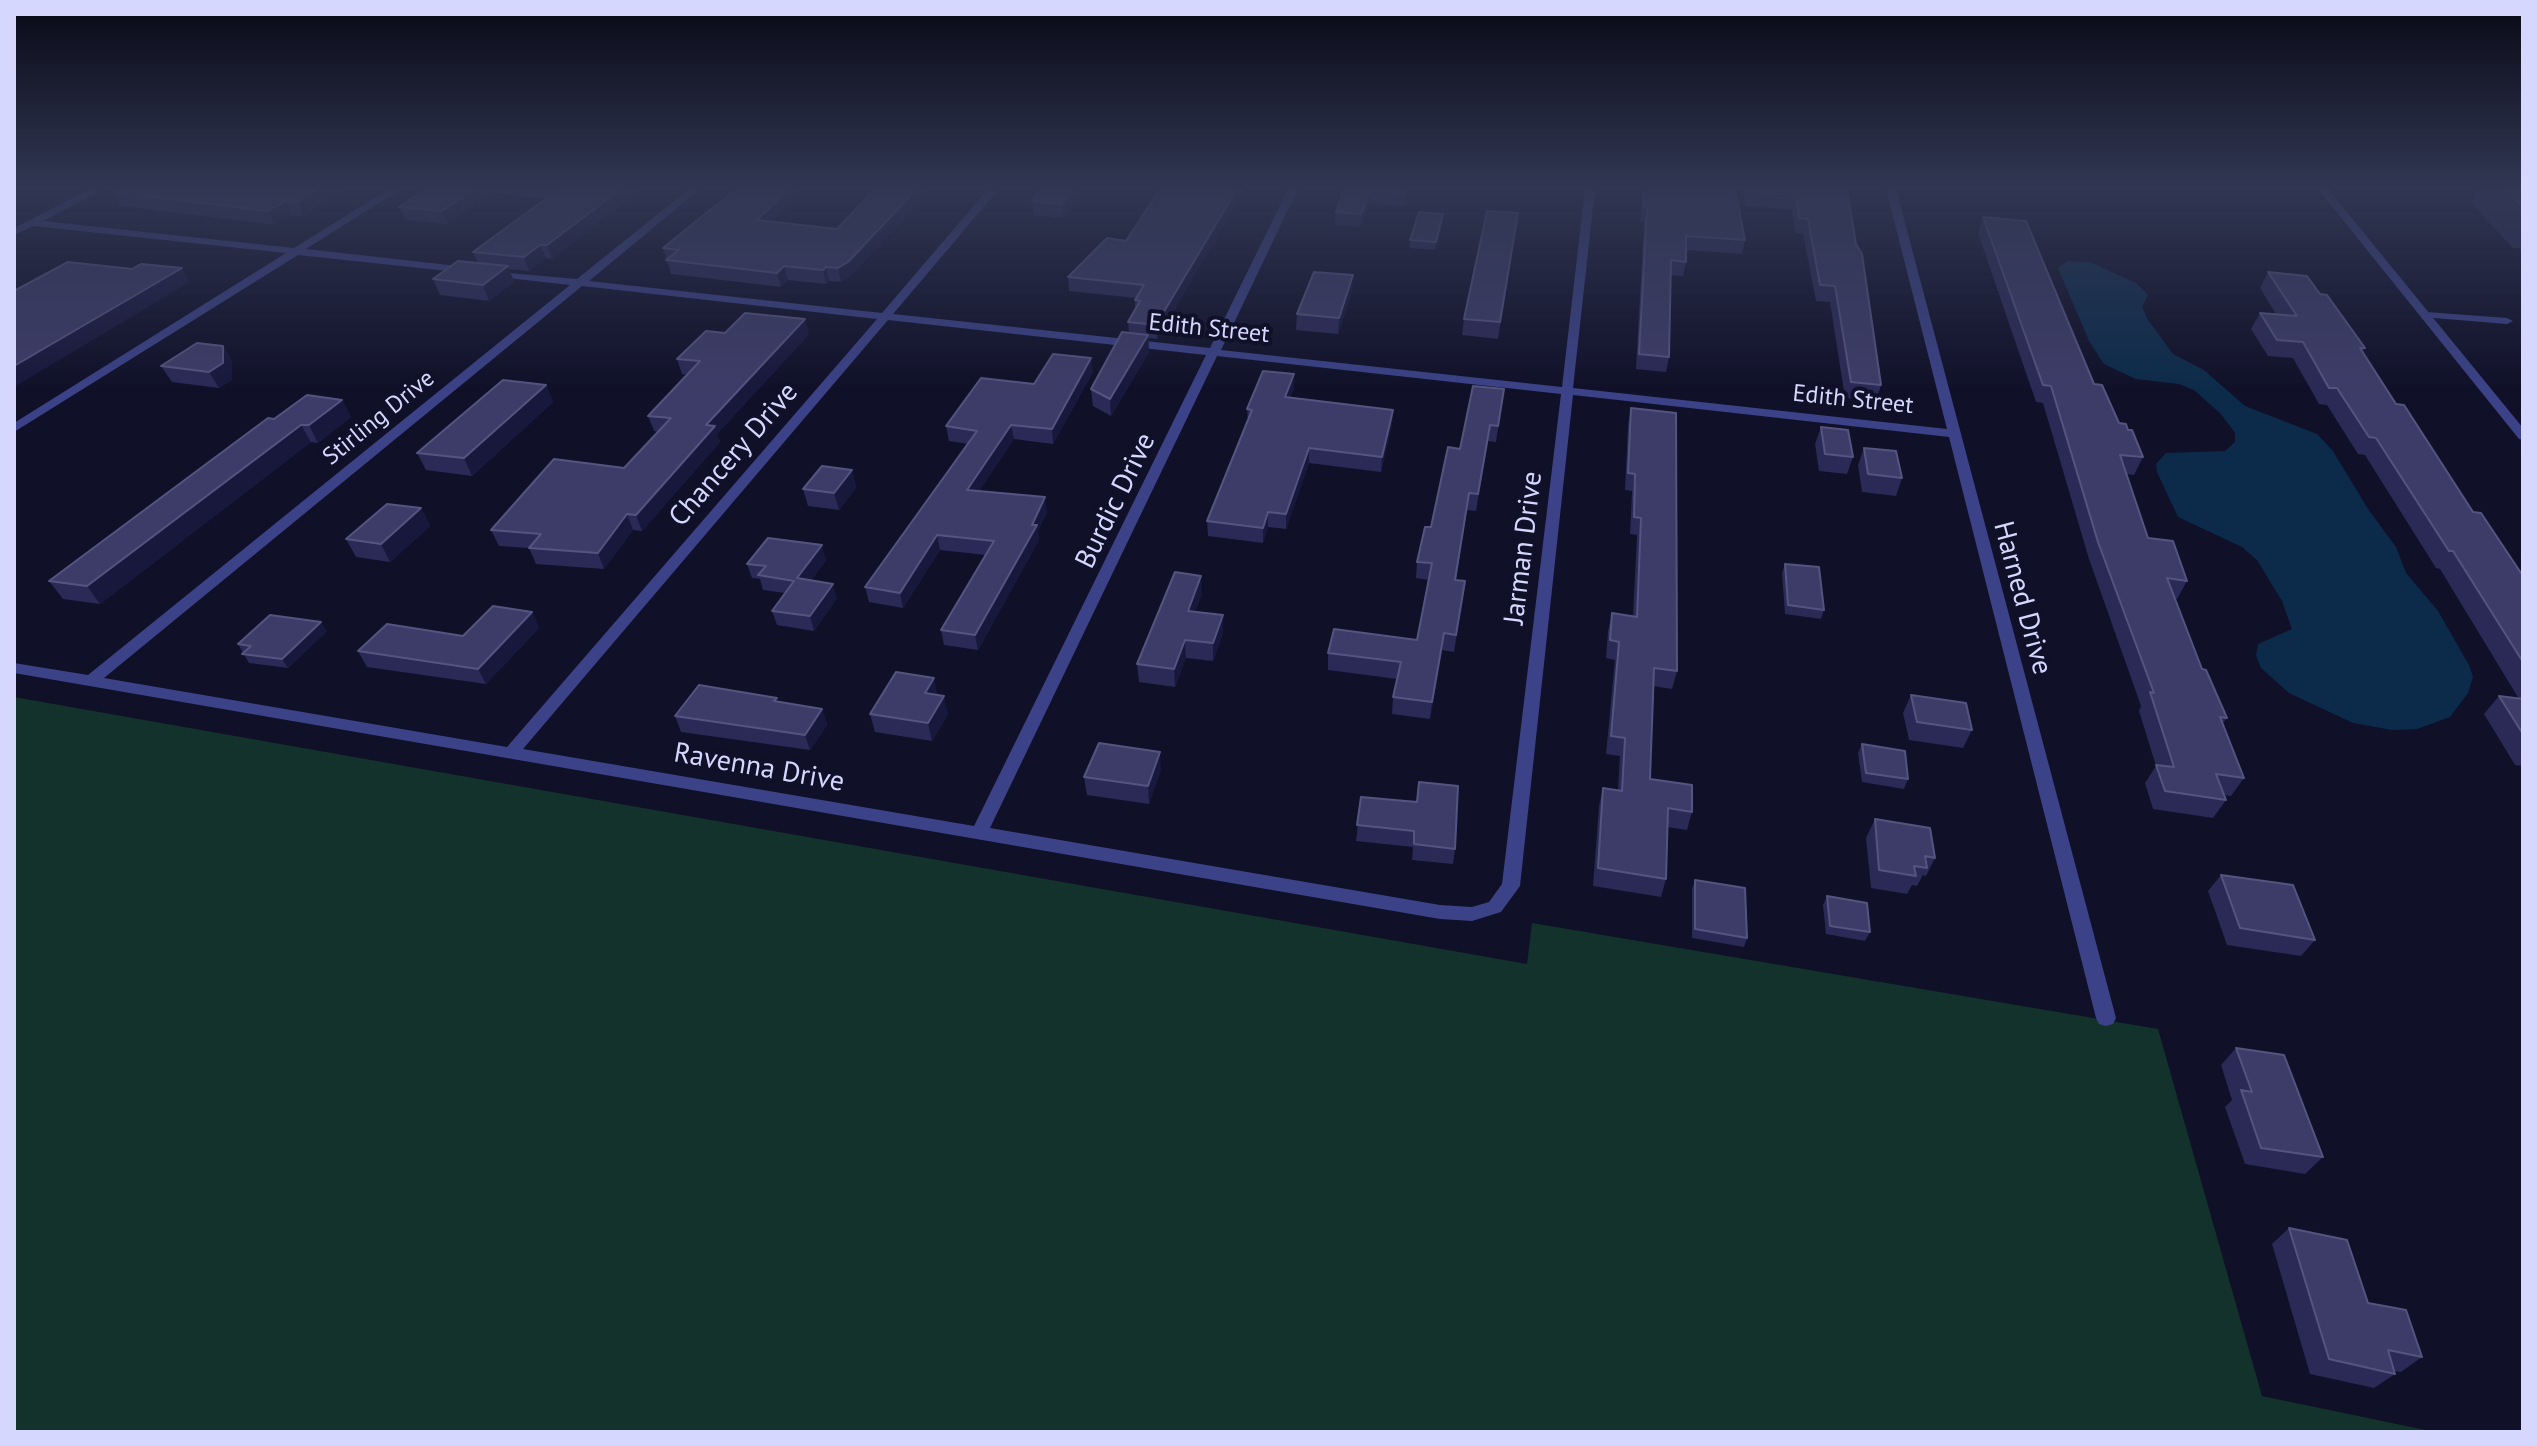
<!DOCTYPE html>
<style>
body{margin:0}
#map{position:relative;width:2537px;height:1446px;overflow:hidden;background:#101028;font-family:"PT Sans",sans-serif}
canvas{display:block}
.frame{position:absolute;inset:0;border:16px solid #d6d7ff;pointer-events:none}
</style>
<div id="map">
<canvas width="2537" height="1446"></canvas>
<div class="frame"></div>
</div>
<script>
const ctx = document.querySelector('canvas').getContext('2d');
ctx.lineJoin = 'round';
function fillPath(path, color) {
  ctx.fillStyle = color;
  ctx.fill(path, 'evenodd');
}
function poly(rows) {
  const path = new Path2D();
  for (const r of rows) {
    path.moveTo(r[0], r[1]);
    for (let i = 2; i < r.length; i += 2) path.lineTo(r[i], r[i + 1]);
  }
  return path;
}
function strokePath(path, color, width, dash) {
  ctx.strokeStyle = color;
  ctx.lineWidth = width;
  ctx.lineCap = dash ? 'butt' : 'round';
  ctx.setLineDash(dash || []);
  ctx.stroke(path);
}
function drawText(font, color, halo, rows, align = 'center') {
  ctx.font = font + ' "PT Sans",sans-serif';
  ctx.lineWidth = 8;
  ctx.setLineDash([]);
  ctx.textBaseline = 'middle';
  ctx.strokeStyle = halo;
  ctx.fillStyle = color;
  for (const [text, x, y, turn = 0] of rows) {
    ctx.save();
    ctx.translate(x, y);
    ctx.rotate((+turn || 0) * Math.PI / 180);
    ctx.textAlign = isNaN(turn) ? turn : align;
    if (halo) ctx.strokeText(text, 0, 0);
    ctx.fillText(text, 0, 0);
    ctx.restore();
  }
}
const green = poly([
 [14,697,1527,964,1532,923,2158,1029,2262,1396,2435,1432,14,1432]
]);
const water = poly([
 [2068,261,2090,262,2136,283,2148,295,2142,307,2148,320,2173,354,2204,370,2245,406,2317,434,2333,451,2368,509,2396,547,2406,573,2438,611,2469,665,2473,677,2468,693,2450,717,2417,729,2392,730,2353,723,2289,693,2261,668,2256,655,2258,644,2292,629,2282,601,2257,560,2242,547,2178,517,2157,472,2156,464,2166,453,2225,451,2235,442,2235,433,2221,414,2194,390,2179,384,2136,379,2104,364,2089,341,2058,268]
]);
const service = poly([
 [2426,312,2507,318,2513,321,2507,324,2422,317,2420,315,2426,312]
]);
const minor = poly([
 [90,189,103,189,43,221,294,248,389,189,401,189,306,249,467,267,472,270,467,273,298,255,14,432,14,423,286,253,33,226,14,235,14,228,90,189],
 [689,189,700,189,589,281,882,313,988,189,999,189,893,314,1210,348,1288,189,1298,189,1221,350,1562,387,1585,189,1595,189,1573,388,1947,429,1886,189,1896,189,2116,1018,2113,1024,2106,1026,2099,1024,2096,1018,1949,437,1573,395,1520,886,1501,912,1472,921,1440,919,14,673,14,663,88,675,570,285,490,276,486,275,486,271,577,279,689,189],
 [582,286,877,319,507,747,104,678,582,286],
 [888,320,1206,355,974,826,523,749,888,320],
 [1217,356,1561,394,1502,884,1489,902,1472,907,1440,905,990,828,1217,356]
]);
const tertiary = poly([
 [2318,189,2328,189,2523,428,2523,440,2519,439,2318,189]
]);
const wall = poly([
 [347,189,304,216,292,215,275,225,121,206,113,192],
 [425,189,642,189,552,259,546,258,529,271,509,269,514,282,489,301,440,295,433,279,478,263,473,252,545,199,494,192,448,224,405,220,399,207],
 [1086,189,1063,218,1034,215,1032,201],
 [1160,189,1245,189,1157,339,1149,338,1149,352,1111,416,1093,406,1091,389,1129,333,1128,322,1135,309,1135,300,1136,298,1069,291,1068,277,1126,241],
 [1344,189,1409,189,1404,206,1370,203,1360,227,1335,225,1336,212],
 [1642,189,1735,189,1745,240,1742,254,1686,250,1686,262,1683,276,1671,275,1669,357,1666,372,1636,369,1644,222,1640,222],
 [1744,189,1847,189,1881,385,1876,401,1845,398,1830,302,1816,301,1803,234,1795,233,1792,210,1745,206],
 [2479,189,2523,189,2523,253,2519,248,2513,248,2471,203],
 [1518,213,1498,339,1462,335,1464,319],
 [1443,214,1443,222,1435,250,1410,248,1410,240],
 [1983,217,2119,423,2128,430,2143,457,2134,475,2126,474,2148,538,2187,581,2177,599,2175,598,2202,669,2227,718,2223,723,2244,778,2231,796,2224,795,2226,800,2213,818,2153,809,2145,783,2156,766,2139,711,2141,706,2089,559,2043,403,2036,402,1978,233],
 [773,222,851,276,841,282,829,281,826,284,788,280,781,287,671,274,663,248],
 [2268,272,2320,294,2365,348,2362,352,2396,404,2473,512,2523,576,2523,766,2515,765,2484,714,2499,696,2519,699,2440,569,2436,568,2365,455,2358,454,2327,405,2319,404,2293,358,2268,356,2251,329,2260,313,2276,314,2260,288],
 [1352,291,1338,334,1296,330,1297,314],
 [725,333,809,334,717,434,720,442,642,531,633,530,604,569,536,564,529,548,499,546,491,530,624,468,658,432,654,431,648,416,688,375,682,374,677,359],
 [223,346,232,362,232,380,219,388,172,382,161,366],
 [1093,372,1053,444,1014,439,979,491,1047,512,1038,531,1039,540,978,650,944,645,941,630,986,555,940,550,903,608,869,602,865,587,968,444,949,441,946,426,1034,384],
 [1294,374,1294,388,1290,397,1393,410,1392,424,1381,472,1309,463,1286,529,1268,527,1263,543,1208,536,1207,521,1248,421,1247,409],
 [546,385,553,402,472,476,426,470,417,453],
 [1504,389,1496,442,1488,441,1476,511,1467,510,1456,580,1465,581,1454,652,1442,650,1430,719,1392,714,1393,697,1397,679,1328,670,1328,653,1417,640,1429,580,1416,578,1417,562,1460,449],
 [342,400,351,417,318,443,311,442,100,604,63,599,49,581],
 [1631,408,1677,671,1672,689,1653,686,1650,779,1692,812,1687,830,1667,827,1666,879,1661,897,1593,886,1599,806,1603,788,1618,790,1620,756,1606,754,1615,660,1606,658,1608,631,1612,613,1633,616,1637,535,1630,534,1632,491,1625,490,1628,425],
 [1821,427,1853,457,1847,474,1819,471,1815,444],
 [1864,448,1902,478,1896,496,1862,492,1858,465],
 [852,470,856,488,839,510,808,506,803,489],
 [421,508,430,526,390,562,356,557,346,539],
 [826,560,811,580,837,598,814,631,777,625,772,611,785,593,763,590,760,579,752,578,747,564],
 [1785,564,1824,610,1821,619,1785,614,1782,573],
 [1202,594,1195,612,1223,615,1223,633,1213,661,1186,658,1175,687,1139,682,1137,664],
 [532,612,539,628,486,684,367,667,358,651,463,636],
 [327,631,288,668,249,663,238,644],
 [938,695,948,714,932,741,875,732,870,714],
 [1911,695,1972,730,1963,748,1909,740,1903,713],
 [778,702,822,709,827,725,810,750,681,732,675,716],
 [1862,744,1908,779,1904,789,1862,782,1858,753],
 [1161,770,1149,804,1087,795,1084,777],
 [1361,797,1455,849,1453,864,1412,860,1413,847,1356,841],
 [1875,819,1935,858,1926,876,1923,875,1917,886,1912,885,1907,894,1871,888,1866,838],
 [2221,875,2315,940,2301,956,2227,945,2208,891],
 [1695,880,1747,938,1744,947,1692,938,1692,889],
 [1827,896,1870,932,1865,941,1826,934,1823,905],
 [2236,1048,2323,1157,2305,1174,2245,1164,2225,1107,2232,1100,2221,1065],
 [2289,1228,2368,1303,2422,1357,2401,1372,2394,1371,2395,1374,2374,1388,2310,1374,2272,1244]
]);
const shadedWall = poly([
 [319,189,347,189,304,216,297,202],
 [474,189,493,189,494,192,448,224,442,211],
 [621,189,642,189,552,259,547,245],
 [789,189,806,189,761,233,757,220],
 [917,189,932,189,851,276,841,282,838,268],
 [1074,189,1086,189,1063,218,1062,204],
 [1237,189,1245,189,1157,339,1156,325],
 [1406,189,1409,189,1404,206,1404,193],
 [1371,190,1370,203,1360,227,1361,214],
 [285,201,292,215,275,225,268,211],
 [1443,214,1443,222,1435,250,1436,242],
 [540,245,546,258,529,271,524,257],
 [508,266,514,282,489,301,483,285],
 [784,266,788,280,781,287,777,273],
 [826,267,829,281,826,284,823,270],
 [182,268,190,282,14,387,14,366],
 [1353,275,1352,291,1338,334,1339,318],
 [805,319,809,334,717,434,720,442,642,531,636,515,706,425],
 [1148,335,1149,352,1111,416,1110,399],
 [223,346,232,362,232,380,219,388,209,372],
 [1091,358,1093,372,1053,444,1052,429],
 [1294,374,1294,388,1285,411,1285,397],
 [546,385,553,402,472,476,464,458],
 [342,400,351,417,318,443,309,425],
 [1393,410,1392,424,1381,472,1382,457],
 [301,425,311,442,100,604,87,586],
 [1011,425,1014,439,970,505,967,490],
 [1309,448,1309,463,1286,529,1286,514],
 [852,470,856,488,839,510,834,493],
 [1045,497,1047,512,1038,531,1039,540,978,650,975,635],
 [421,508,430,526,390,562,381,544],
 [1268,512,1268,527,1263,543,1263,528],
 [627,514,633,530,604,569,598,553],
 [937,535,940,550,903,608,900,593],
 [822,545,826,560,801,593,797,578],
 [1201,576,1202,594,1189,629,1188,611],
 [833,584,837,598,814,631,810,616],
 [532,612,539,628,486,684,478,669],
 [1223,615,1223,633,1213,661,1213,643],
 [321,622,327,631,288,668,282,659],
 [1444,633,1442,650,1430,719,1432,702],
 [1185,640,1186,658,1175,687,1174,669],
 [934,678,938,696,925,693],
 [944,696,948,714,932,741,928,723],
 [822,709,827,725,810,750,805,735],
 [1160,752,1161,770,1149,804,1148,786]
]);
const building = poly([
 [119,189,319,189,297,202,285,201,268,211,113,192,119,189],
 [425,189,474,189,442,211,399,207,425,189],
 [559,189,621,189,547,245,540,245,524,257,473,252,559,189],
 [736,189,789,189,757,220,837,229,875,189,917,189,848,262,838,268,826,267,823,270,784,266,777,273,666,260,679,250,663,248,736,189],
 [1042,189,1074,189,1062,204,1032,201,1042,189],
 [1160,189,1237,189,1156,325,1128,322,1140,301,1135,300,1144,285,1068,277,1107,238,1126,241,1160,189],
 [1344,189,1406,189,1404,193,1371,190,1361,214,1336,212,1344,189],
 [1644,189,1735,189,1745,240,1686,236,1686,262,1671,260,1669,357,1639,354,1647,208,1643,208,1644,189],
 [1748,189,1847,189,1856,244,1862,254,1881,385,1851,382,1835,286,1820,285,1808,219,1799,218,1796,195,1748,191,1748,189],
 [2505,189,2523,189,2523,208,2505,189],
 [1487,211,1518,213,1500,322,1464,319,1487,211],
 [1419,212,1443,214,1436,242,1410,240,1419,212],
 [1983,217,2026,221,2094,384,2102,385,2119,423,2126,424,2128,430,2132,430,2143,457,2120,455,2148,538,2173,541,2187,581,2167,578,2202,669,2206,670,2227,718,2220,717,2244,778,2216,774,2226,800,2165,791,2156,765,2174,767,2150,692,2154,693,2098,542,2051,386,2043,385,1983,217],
 [458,261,508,266,483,285,433,279,458,261],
 [68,262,132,269,141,264,182,268,14,366,14,291,68,262],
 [1314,272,1353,275,1339,318,1297,314,1314,272],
 [2268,272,2307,276,2320,294,2327,295,2365,348,2360,348,2396,404,2404,405,2473,512,2481,513,2523,576,2523,662,2453,551,2449,551,2376,438,2369,437,2337,388,2329,388,2303,342,2277,340,2260,313,2297,316,2268,272],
 [745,313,805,319,706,425,715,426,636,515,627,514,598,553,529,548,541,534,491,530,554,459,624,468,671,418,648,416,700,361,677,359,706,331,725,333,745,313],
 [1122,332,1148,335,1110,399,1091,389,1122,332],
 [197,343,223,346,223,363,209,372,161,366,197,343],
 [1053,354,1091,358,1052,429,1011,425,967,490,1045,497,1032,525,1037,525,975,635,941,630,994,541,937,535,900,593,865,587,977,431,946,426,981,378,1034,384,1053,354],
 [1263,371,1294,374,1285,397,1393,410,1382,457,1309,448,1286,514,1268,512,1263,528,1207,521,1252,410,1247,409,1263,371],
 [503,380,546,385,464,458,417,453,503,380],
 [1473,386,1504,389,1498,426,1490,425,1478,494,1469,493,1455,580,1465,581,1456,635,1444,633,1432,702,1393,697,1401,662,1328,653,1334,629,1417,640,1432,563,1417,562,1425,527,1431,527,1448,447,1460,449,1473,386],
 [307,395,342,400,309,425,301,425,87,586,49,581,268,418,274,419,307,395],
 [1631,408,1676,413,1677,671,1654,668,1650,779,1692,785,1692,812,1668,808,1666,879,1598,868,1603,788,1622,791,1625,738,1611,736,1619,642,1610,640,1612,613,1637,617,1641,518,1634,517,1635,474,1628,473,1631,408],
 [1821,427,1848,430,1853,457,1825,454,1821,427],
 [1864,448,1896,451,1902,478,1868,474,1864,448],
 [822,466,852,470,834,493,803,489,822,466],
 [387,504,421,508,381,544,346,539,387,504],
 [768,538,822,545,797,578,833,584,810,616,772,611,794,581,758,575,766,566,747,564,768,538],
 [1785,564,1819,567,1824,610,1788,605,1785,564],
 [1175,572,1201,576,1188,611,1223,615,1213,643,1185,640,1174,669,1137,664,1175,572],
 [493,606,532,612,478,669,358,651,387,624,463,636,493,606],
 [270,615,321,622,282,659,242,654,251,646,238,644,270,615],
 [896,672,934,678,925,693,944,696,928,723,870,714,896,672],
 [699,685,777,698,774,701,822,709,805,735,675,716,699,685],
 [1911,695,1966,703,1972,730,1917,722,1911,695],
 [2499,696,2523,699,2523,734,2499,696],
 [1099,743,1160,752,1148,786,1084,777,1099,743],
 [1862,744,1905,751,1908,779,1866,773,1862,744],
 [1419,782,1458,786,1455,849,1414,844,1414,831,1357,825,1361,797,1417,802,1419,782],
 [1875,819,1930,828,1935,858,1925,856,1927,868,1914,866,1916,876,1879,870,1875,819],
 [2221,875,2293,885,2315,940,2240,928,2221,875],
 [1695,880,1745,888,1747,938,1695,929,1695,880],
 [1827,896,1867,903,1870,932,1830,926,1827,896],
 [2236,1048,2284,1055,2323,1157,2261,1148,2241,1090,2252,1092,2236,1048],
 [2289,1228,2347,1240,2368,1303,2406,1310,2422,1357,2388,1350,2395,1374,2329,1359,2289,1228]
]);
const farStreetnames = [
 ["Edith Street",1209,329,6],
 ["Edith Street",1853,400,6],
 ["Stirling Drive",379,418,-39]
];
const streetNames = [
 ["Chancery Drive",734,455,-49],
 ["Burdic Drive",1116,501,-64],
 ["Jarman Drive",1524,548,-83],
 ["Harned Drive",2022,598,75],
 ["Ravenna Drive",759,768,10]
];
fillPath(green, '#13322c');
fillPath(water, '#0c2b4a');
fillPath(service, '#3b4287');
fillPath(minor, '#3b4287');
fillPath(tertiary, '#3b4287');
fillPath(wall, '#2b2956');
fillPath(shadedWall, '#18173c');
fillPath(building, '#3d3c68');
strokePath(building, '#555480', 2);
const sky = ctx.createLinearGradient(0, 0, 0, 392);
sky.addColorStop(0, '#090916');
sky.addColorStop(0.48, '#313753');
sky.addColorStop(1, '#31375300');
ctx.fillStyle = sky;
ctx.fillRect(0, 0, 2537, 392);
drawText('24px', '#d6d7ff', '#101028', farStreetnames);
drawText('28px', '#d6d7ff', '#101028', streetNames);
</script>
